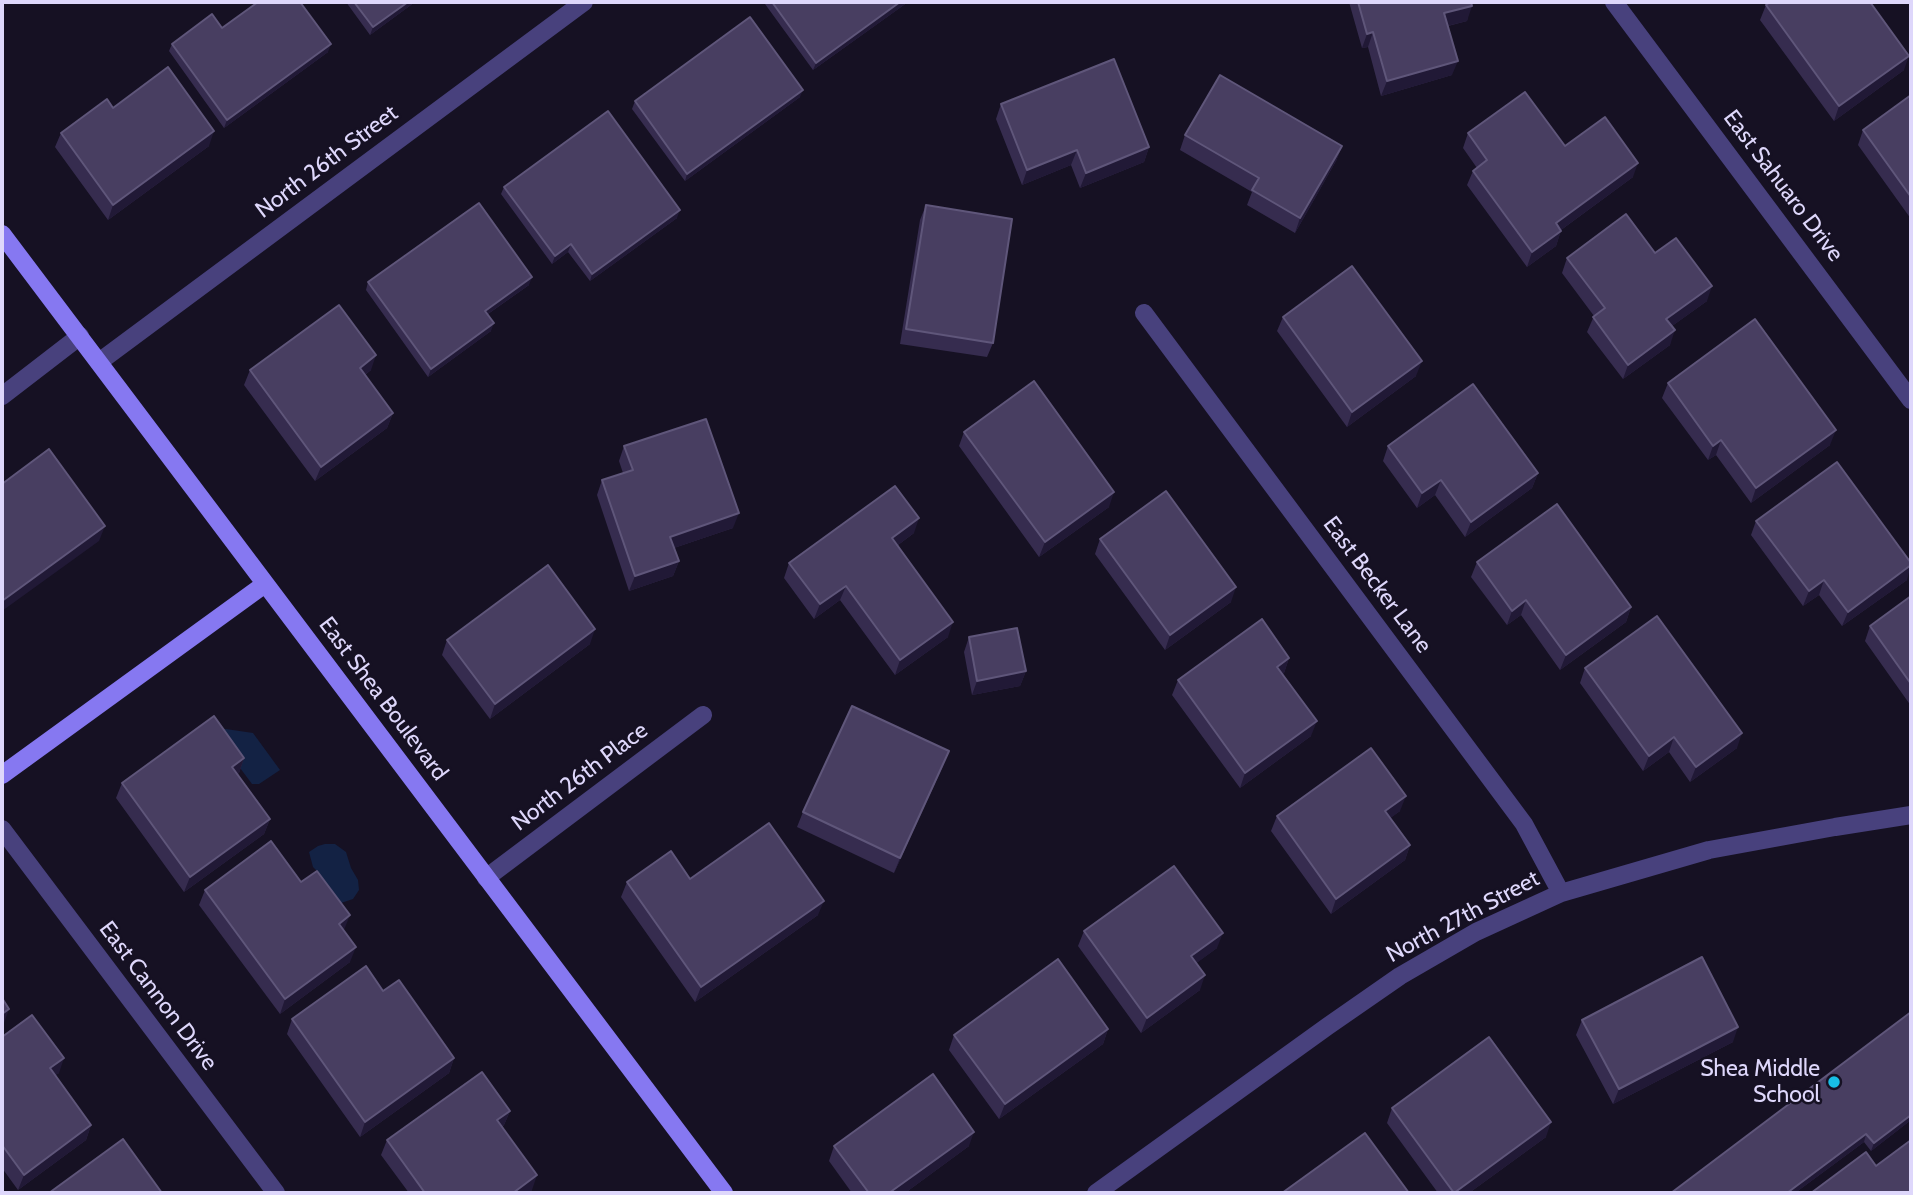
<!DOCTYPE html>
<style>
body{margin:0}
#map{position:relative;width:1913px;height:1195px;overflow:hidden;background:#161123;font-family:Cabin,sans-serif}
canvas{display:block}
.frame{position:absolute;inset:0;border:4px solid #ded7fb;pointer-events:none}
</style>
<div id="map">
<canvas width="1913" height="1195"></canvas>
<div class="frame"></div>
</div>
<script>
const ctx = document.querySelector('canvas').getContext('2d');
ctx.lineJoin = 'round';
function fillPath(path, color) {
  ctx.fillStyle = color;
  ctx.fill(path, 'evenodd');
}
function poly(rows) {
  const path = new Path2D();
  for (const r of rows) {
    path.moveTo(r[0], r[1]);
    for (let i = 2; i < r.length; i += 2) path.lineTo(r[i], r[i + 1]);
  }
  return path;
}
function strokePath(path, color, width, dash) {
  ctx.strokeStyle = color;
  ctx.lineWidth = width;
  ctx.lineCap = dash ? 'butt' : 'round';
  ctx.setLineDash(dash || []);
  ctx.stroke(path);
}
function drawText(font, color, halo, rows, align = 'center') {
  ctx.font = font + ' Cabin,sans-serif';
  ctx.lineWidth = 5;
  ctx.setLineDash([]);
  ctx.textBaseline = 'middle';
  ctx.strokeStyle = halo;
  ctx.fillStyle = color;
  for (const [text, x, y, turn = 0] of rows) {
    ctx.save();
    ctx.translate(x, y);
    ctx.rotate((+turn || 0) * Math.PI / 180);
    ctx.textAlign = isNaN(turn) ? turn : align;
    if (halo) ctx.strokeText(text, 0, 0);
    ctx.fillText(text, 0, 0);
    ctx.restore();
  }
}
const water = poly([
 [219,728,253,733,280,770,259,784,252,784,217,737],
 [325,844,335,844,346,852,351,868,358,880,359,890,353,899,341,903,320,885,319,873,313,867,309,852,318,846]
]);
const lane = poly([
 [2,396,80,336]
]);
const street = poly([
 [1614,2,1911,400],
 [1144,313,1524,824,1561,893],
 [99,362,584,2],
 [2,829,276,1193],
 [486,878,703,715],
 [1096,1193,1328,1026,1400,976,1476,932,1561,893,1709,850,1835,827,1911,815]
]);
const secondary = poly([
 [2,234,724,1193],
 [2,775,265,584]
]);
const wall = poly([
 [346,2,415,2,370,35],
 [766,2,908,2,813,70,765,4],
 [1349,2,1471,2,1467,21,1448,26,1452,75,1381,96,1368,47,1362,48],
 [1766,5,1904,70,1834,121,1760,20],
 [222,28,328,52,224,128,169,51,172,44],
 [1911,95,1911,219,1858,145,1863,130],
 [800,97,685,181,632,109,635,101],
 [1001,104,1149,147,1144,162,1080,188,1071,165,1022,185,996,119],
 [113,108,209,146,108,220,55,147,61,133],
 [1468,133,1565,146,1633,177,1561,230,1556,246,1527,267,1467,185,1473,171,1477,168,1463,148],
 [1185,135,1342,146,1336,161,1295,233,1247,205,1252,192,1180,150],
 [504,187,677,218,590,281,568,252,552,264,501,194],
 [926,205,993,343,987,357,900,344,920,220],
 [1655,253,1707,301,1672,326,1670,345,1623,379,1587,332,1594,316,1562,273,1567,258],
 [368,282,529,285,488,314,491,331,428,377,366,290],
 [1283,317,1416,376,1347,427,1277,331],
 [250,370,371,370,365,375,393,413,387,428,315,481,244,385],
 [1668,383,1830,445,1751,503,1716,455,1708,460,1662,398],
 [964,432,1109,507,1039,557,959,446],
 [624,446,733,528,674,548,679,561,673,576,629,591,597,495,602,480,623,473,619,461],
 [1388,446,1538,473,1532,488,1465,537,1435,495,1417,508,1383,461],
 [1756,521,1907,580,1842,626,1819,595,1803,606,1751,535],
 [914,533,898,545,948,637,895,675,840,600,814,619,784,578,789,563],
 [1100,539,1231,602,1165,650,1095,554],
 [1477,562,1631,607,1626,622,1560,670,1521,615,1507,625,1471,577],
 [1911,596,1911,706,1865,641,1870,626],
 [969,637,1026,671,1020,686,972,695,964,652],
 [447,640,590,644,490,719,442,655],
 [1289,658,1284,673,1282,674,1311,736,1240,788,1172,695,1178,680],
 [1585,668,1737,748,1690,782,1669,752,1643,771,1580,683],
 [244,758,239,773,237,774,270,819,264,834,184,892,116,798,122,783],
 [943,766,894,873,797,827,803,812],
 [1400,811,1390,818,1410,845,1405,860,1331,914,1271,831,1277,816],
 [690,879,818,915,695,1002,621,897,627,882],
 [301,882,344,930,350,962,280,1014,199,905,205,890],
 [1084,931,1217,948,1196,963,1200,990,1141,1033,1078,946],
 [383,991,454,1058,449,1073,360,1137,287,1034,292,1019],
 [1911,1012,1911,1120,1871,1151,1864,1142,1795,1193,1671,1193],
 [1582,1020,1733,1042,1613,1104,1576,1035],
 [1108,1029,1103,1044,999,1119,949,1050,954,1035],
 [2,1037,59,1073,55,1075,91,1125,86,1140,18,1190,2,1168],
 [1392,1108,1546,1137,1469,1193,1438,1193,1387,1123],
 [510,1111,504,1125,502,1127,532,1190,528,1193,409,1193,381,1155,387,1140],
 [834,1146,969,1146,905,1193,852,1193,829,1161]
]);
const shadedWall = poly([
 [408,2,415,2,370,35,373,27],
 [900,2,908,2,813,70,816,63],
 [1472,6,1467,21,1439,28,1444,13],
 [1373,32,1368,47,1362,48,1367,34],
 [331,44,328,52,224,128,227,120],
 [1909,56,1904,70,1834,121,1839,106],
 [1458,61,1452,75,1381,96,1387,81],
 [803,90,800,97,685,181,687,174],
 [214,131,209,146,108,220,113,205],
 [1342,146,1336,161,1295,233,1300,218],
 [1149,147,1144,162,1080,188,1086,173],
 [1077,150,1071,165,1022,185,1027,170],
 [1638,163,1633,177,1550,238,1556,223],
 [680,210,677,218,590,281,592,274],
 [1561,231,1556,246,1527,267,1532,252],
 [571,244,568,252,552,264,555,256],
 [532,277,529,285,482,318,485,311],
 [1712,286,1707,301,1661,334,1666,319],
 [494,323,491,331,428,377,431,369],
 [1675,330,1670,345,1623,379,1628,365],
 [376,355,371,370,354,383,360,368],
 [1422,361,1416,376,1347,427,1352,412],
 [393,413,387,428,315,481,321,467],
 [1836,430,1830,445,1751,503,1756,488],
 [1721,440,1716,455,1708,460,1713,446],
 [1538,473,1532,488,1465,537,1471,522],
 [1441,480,1435,495,1417,508,1422,493],
 [1114,492,1109,507,1039,557,1045,542],
 [739,513,733,528,665,551,670,537],
 [919,518,914,533,887,553,892,538],
 [105,526,99,541,2,611,2,601],
 [679,561,673,576,629,591,635,576],
 [1911,565,1907,580,1842,626,1848,612],
 [1824,580,1819,595,1803,606,1809,591],
 [846,586,840,600,814,619,820,604],
 [1236,587,1231,602,1165,650,1170,635],
 [1526,600,1521,615,1507,625,1512,611],
 [1631,607,1626,622,1560,670,1566,655],
 [953,622,948,637,895,675,900,660],
 [595,629,590,644,490,719,495,704],
 [1289,658,1284,673,1272,682,1277,667],
 [1026,671,1020,686,972,695,977,681],
 [1317,721,1311,736,1240,788,1245,773],
 [1742,733,1737,748,1690,782,1696,767],
 [1674,737,1669,752,1643,771,1649,756],
 [949,751,943,766,894,873,900,858],
 [244,758,239,773,226,782,232,767],
 [1406,796,1400,811,1380,826,1385,811],
 [270,819,264,834,184,892,190,877],
 [1410,845,1405,860,1331,914,1336,899],
 [824,901,818,915,695,1002,701,987],
 [350,915,344,930,333,938,339,924],
 [1223,933,1217,948,1186,971,1191,956],
 [356,947,350,962,280,1014,285,999],
 [1205,975,1200,990,1141,1033,1147,1018],
 [9,1009,4,1023,2,1025,2,1014],
 [1738,1027,1733,1042,1613,1104,1619,1089],
 [1108,1029,1103,1044,999,1119,1005,1104],
 [64,1058,59,1073,44,1083,50,1068],
 [454,1058,449,1073,360,1137,365,1122],
 [510,1111,504,1125,491,1134,497,1120],
 [1911,1115,1911,1120,1871,1151,1874,1143],
 [1551,1122,1546,1137,1469,1193,1454,1193],
 [91,1125,86,1140,18,1190,24,1175],
 [974,1132,969,1146,905,1193,889,1193],
 [1866,1134,1864,1142,1795,1193,1787,1193],
 [537,1175,532,1190,528,1193,513,1193]
]);
const building = poly([
 [258,2,300,2,331,44,227,120,172,44,212,14,222,28,258,2],
 [354,2,408,2,373,27,354,2],
 [772,2,900,2,816,63,772,2],
 [1358,2,1471,2,1472,6,1444,13,1458,61,1387,81,1373,32,1367,34,1358,2],
 [1770,2,1870,2,1909,56,1839,106,1766,5,1770,2],
 [750,17,803,90,687,174,635,101,750,17],
 [1114,59,1149,147,1086,173,1077,150,1027,170,1001,104,1114,59],
 [168,67,214,131,113,205,61,133,107,99,113,108,168,67],
 [1220,75,1342,146,1300,218,1252,190,1259,178,1185,135,1220,75],
 [1525,92,1565,146,1605,117,1638,163,1556,223,1561,231,1532,252,1473,171,1487,160,1468,133,1525,92],
 [1911,95,1911,197,1863,130,1911,95],
 [608,111,680,210,592,274,571,244,555,256,504,187,608,111],
 [479,203,532,277,485,311,494,323,431,369,368,282,479,203],
 [926,205,1012,219,993,343,906,329,926,205],
 [1626,214,1655,253,1676,238,1712,286,1666,319,1675,330,1628,365,1593,317,1605,308,1567,258,1626,214],
 [1352,266,1422,361,1352,412,1283,317,1352,266],
 [339,305,376,355,360,368,393,413,321,467,250,370,339,305],
 [1755,319,1836,430,1756,488,1721,440,1713,446,1668,383,1755,319],
 [1034,381,1114,492,1045,542,964,432,1034,381],
 [1473,384,1538,473,1471,522,1441,480,1422,493,1388,446,1473,384],
 [706,419,739,513,670,537,679,561,635,576,602,480,633,470,624,446,706,419],
 [49,449,105,526,2,601,2,484,49,449],
 [1837,462,1911,563,1911,565,1848,612,1824,580,1809,591,1756,521,1837,462],
 [895,486,919,518,892,538,953,622,900,660,846,586,820,604,789,563,895,486],
 [1166,491,1236,587,1170,635,1100,539,1166,491],
 [1557,504,1631,607,1566,655,1526,600,1512,611,1477,562,1557,504],
 [548,565,595,629,495,704,447,640,548,565],
 [1911,596,1911,684,1870,626,1911,596],
 [1657,616,1742,733,1696,767,1674,737,1649,756,1585,668,1657,616],
 [1262,619,1289,658,1277,667,1317,721,1245,773,1178,680,1262,619],
 [1017,628,1026,671,977,681,969,637,1017,628],
 [852,706,949,751,900,858,803,812,852,706],
 [214,716,244,758,232,767,270,819,190,877,122,783,214,716],
 [1371,748,1406,796,1385,811,1410,845,1336,899,1277,816,1371,748],
 [769,823,824,901,701,987,627,882,671,851,690,879,769,823],
 [271,841,301,882,317,871,350,915,339,924,356,947,285,999,205,890,271,841],
 [1174,866,1223,933,1191,956,1205,975,1147,1018,1084,931,1174,866],
 [1702,957,1738,1027,1619,1089,1582,1020,1702,957],
 [1058,959,1108,1029,1005,1104,954,1035,1058,959],
 [366,966,383,991,399,980,454,1058,365,1122,292,1019,366,966],
 [2,998,9,1009,2,1014,2,998],
 [1911,1012,1911,1115,1874,1143,1866,1134,1787,1193,1671,1193,1911,1012],
 [32,1015,64,1058,50,1068,91,1125,24,1175,2,1145,2,1037,32,1015],
 [1489,1037,1551,1122,1454,1193,1392,1108,1489,1037],
 [482,1072,510,1111,497,1120,537,1175,513,1193,425,1193,387,1140,482,1072],
 [933,1074,974,1132,889,1193,869,1193,834,1146,933,1074],
 [1365,1133,1409,1193,1282,1193,1365,1133],
 [123,1139,162,1193,49,1193,123,1139],
 [1911,1140,1911,1193,1811,1193,1866,1152,1876,1166,1911,1140]
]);
const markers = [
 [1834,1082,7,"#18bee6"]
];
const streetNames = [
 ["North 26th Street",327,162,-37],
 ["East Sahuaro Drive",1783,186,53],
 ["East Becker Lane",1377,585,53],
 ["East Shea Boulevard",383,699,53],
 ["North 26th Place",580,777,-37],
 ["North 27th Street",1463,917,-28],
 ["East Cannon Drive",158,996,53]
];
const poiNames = [
 ["Shea Middle",1820,1069],
 ["School",1820,1095]
];
fillPath(water, '#132244');
strokePath(lane, '#48417d', 18);
strokePath(street, '#48417d', 18);
strokePath(secondary, '#8678f1', 18);
fillPath(wall, '#362c4f');
fillPath(shadedWall, '#211936');
fillPath(building, '#483e61');
strokePath(building, '#5f567a', 2);
for (const [x, y, r, color] of markers) {
  const dot = new Path2D();
  dot.arc(x, y, r, 0, 2 * Math.PI);
  ctx.fillStyle = color;
  ctx.fill(dot);
  strokePath(dot, '#161123', 2.5);
}
drawText('23px', '#ded7fb', '#161123', streetNames);
drawText('23px', '#ded7fb', '#161123', poiNames, 'right');
</script>
